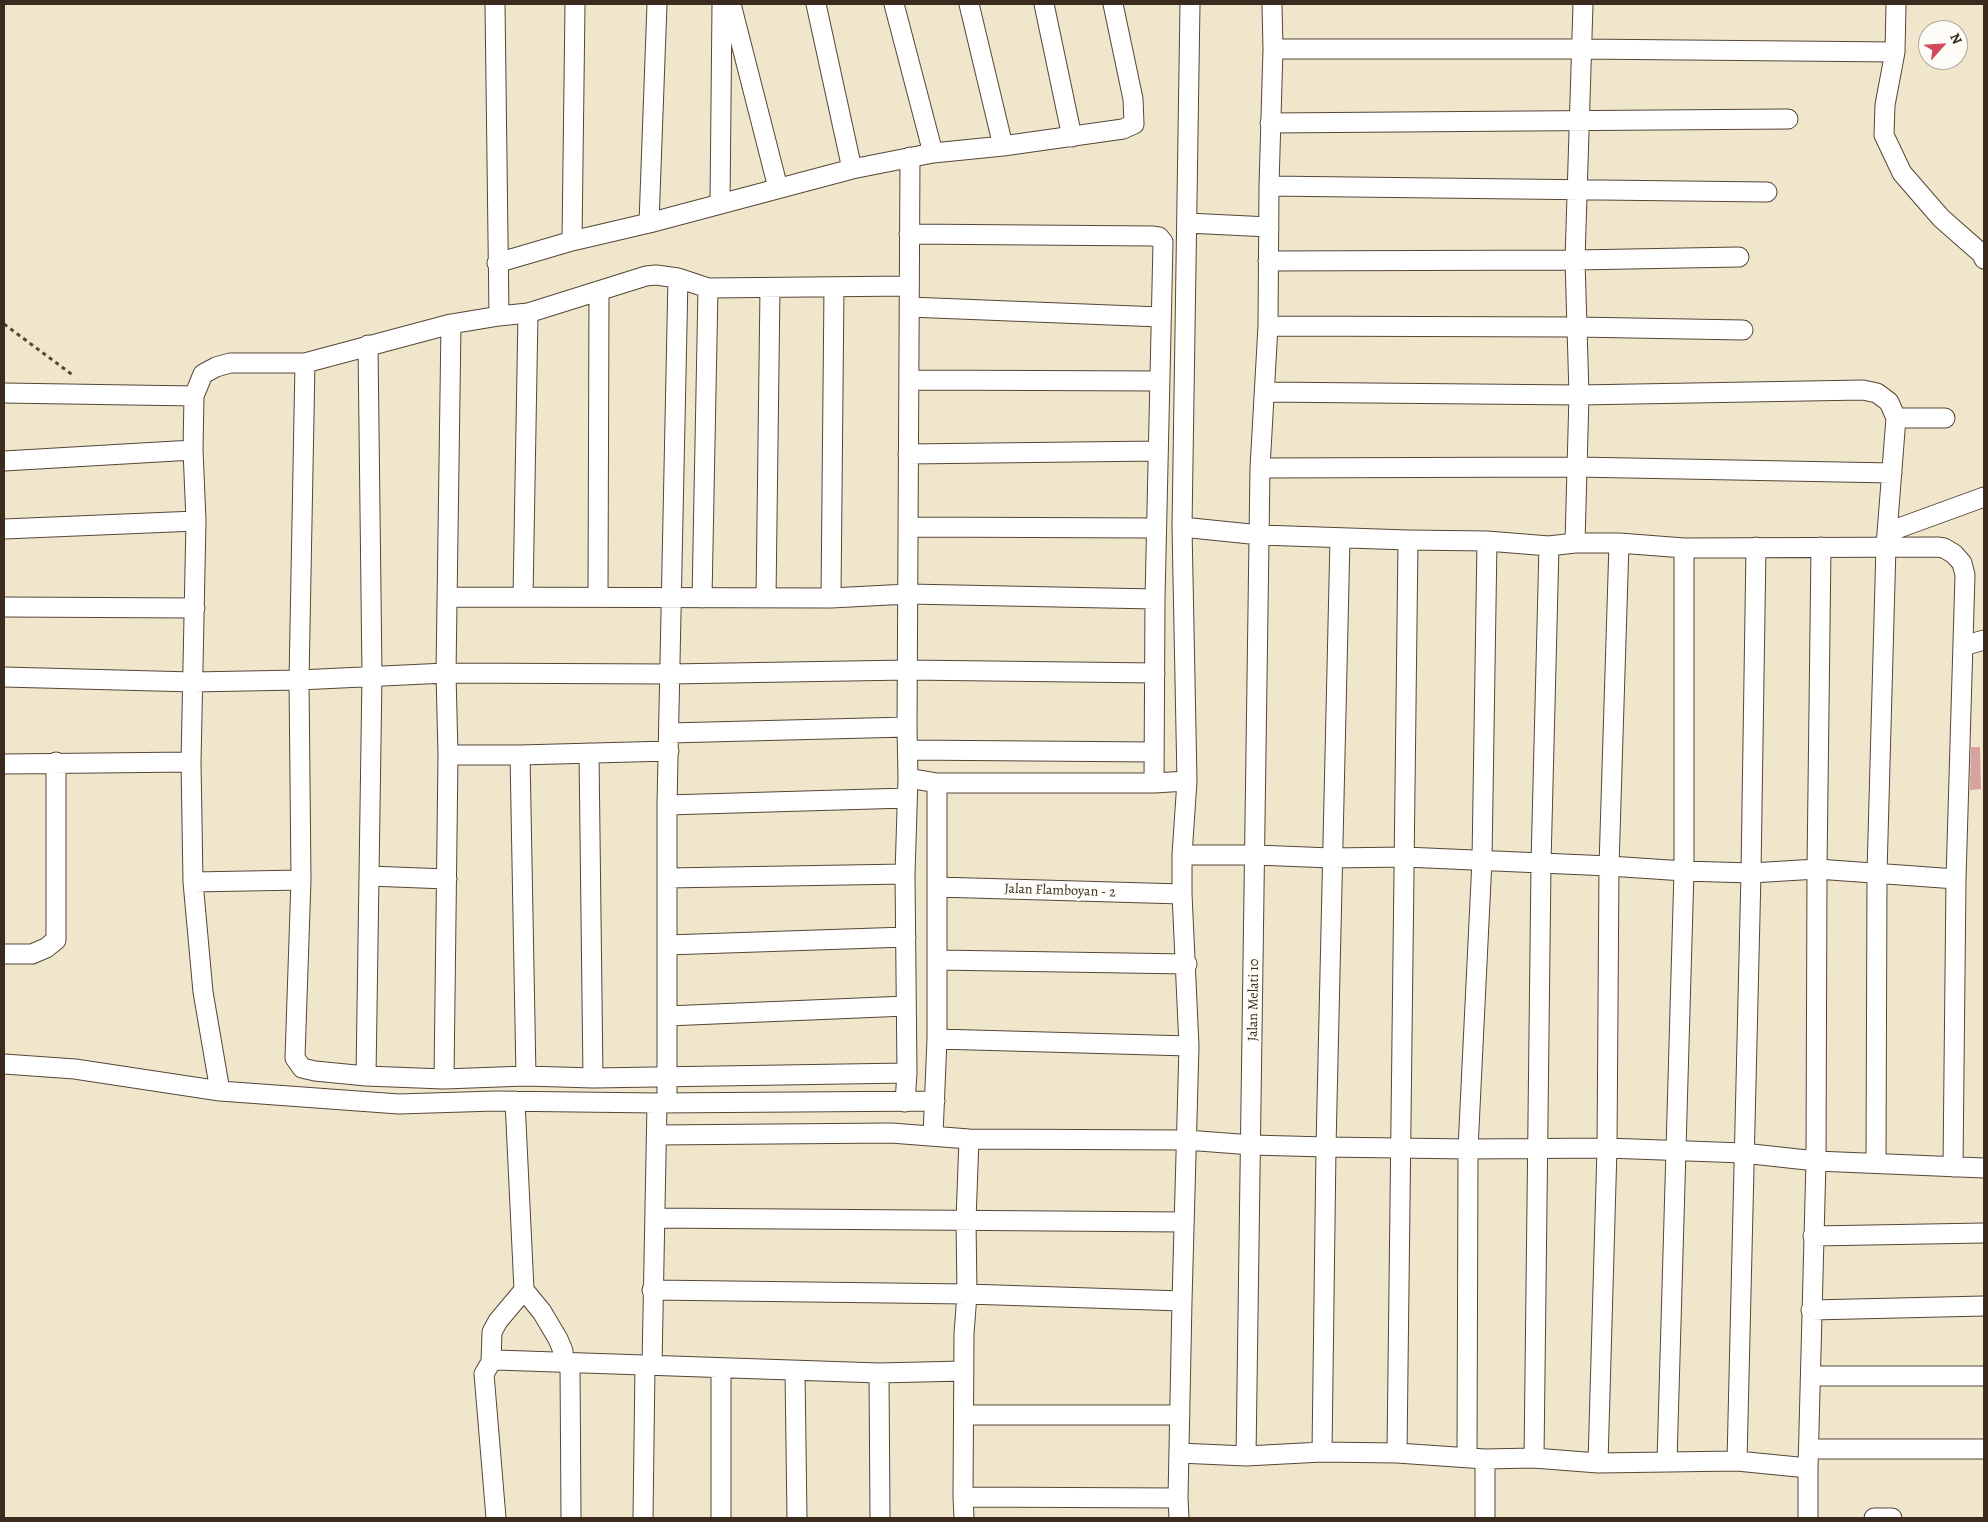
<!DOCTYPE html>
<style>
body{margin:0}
#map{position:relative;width:1988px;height:1522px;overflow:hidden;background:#f0e6cb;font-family:Alegreya,serif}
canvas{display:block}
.frame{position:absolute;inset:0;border:5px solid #3b2a1e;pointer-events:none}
.north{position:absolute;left:1918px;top:20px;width:50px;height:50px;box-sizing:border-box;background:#fdfcf7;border:1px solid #afa8a0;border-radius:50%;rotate:64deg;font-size:14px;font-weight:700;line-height:20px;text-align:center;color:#3b2a1e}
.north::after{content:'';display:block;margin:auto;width:18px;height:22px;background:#d1495b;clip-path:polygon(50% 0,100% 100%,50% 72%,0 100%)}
</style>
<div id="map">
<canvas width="1988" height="1522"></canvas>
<div class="frame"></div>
<div class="north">N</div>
</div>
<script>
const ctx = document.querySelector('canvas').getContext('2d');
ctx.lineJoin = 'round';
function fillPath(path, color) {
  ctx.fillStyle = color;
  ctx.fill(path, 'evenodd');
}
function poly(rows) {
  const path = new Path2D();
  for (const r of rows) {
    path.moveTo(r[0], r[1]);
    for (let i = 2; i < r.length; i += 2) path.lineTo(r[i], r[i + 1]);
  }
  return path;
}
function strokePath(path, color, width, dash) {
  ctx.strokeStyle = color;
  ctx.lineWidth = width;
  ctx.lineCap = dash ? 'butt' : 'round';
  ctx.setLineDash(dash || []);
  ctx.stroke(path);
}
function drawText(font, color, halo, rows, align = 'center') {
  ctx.font = font + ' Alegreya,serif';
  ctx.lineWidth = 5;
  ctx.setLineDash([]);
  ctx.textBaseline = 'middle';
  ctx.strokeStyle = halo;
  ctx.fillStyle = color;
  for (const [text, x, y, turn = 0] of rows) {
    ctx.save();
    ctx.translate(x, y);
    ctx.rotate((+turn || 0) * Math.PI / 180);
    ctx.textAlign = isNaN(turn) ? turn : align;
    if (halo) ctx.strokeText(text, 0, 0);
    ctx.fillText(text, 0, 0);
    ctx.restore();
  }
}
const building = poly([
 [1971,747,1980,747,1981,789,1970,790]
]);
const path = poly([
 [4,324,74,376]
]);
const street = poly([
 [495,4,499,316],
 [731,4,778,188],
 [816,4,852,169],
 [894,4,933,153],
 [969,4,1003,146],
 [1044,4,1072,137],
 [1896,4,1895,52,1885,105,1884,135,1902,173,1941,218,1982,254,1984,259],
 [1273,49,1581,49,1895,52],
 [1270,123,1788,119],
 [1269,186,1767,192],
 [720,204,722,4],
 [649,223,657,4],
 [1187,223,1269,227],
 [909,234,1152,236,1159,237,1163,242,1155,599,1154,783],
 [572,241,575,4],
 [1268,261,1575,260,1739,257],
 [497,263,572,241,649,223,852,169,933,153,1003,146,1123,129,1134,124,1133,99,1113,4],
 [678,278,708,288,909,286],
 [909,307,1160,317],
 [1268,326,1576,327,1743,330],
 [305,363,299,680,301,880,295,1058,302,1068,315,1071,366,1076,444,1079,526,1076,593,1078,907,1073],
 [909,380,1159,381],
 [1265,392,1579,395,1863,390,1877,393,1889,402,1896,418,1886,546,1877,873,1876,1163],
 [4,393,194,396],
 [1896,418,1945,418],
 [908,454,1158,451],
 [4,461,193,450],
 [1260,468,1576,467,1892,473],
 [908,527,1156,528],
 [1182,527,1260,535,1408,540,1487,541,1549,546,1575,543,1619,543,1684,548,1937,547,1944,548,1954,554,1962,563,1965,575,1956,879,1953,1167],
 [4,529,196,521],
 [1888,532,1984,497],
 [1575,543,1579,395,1575,260,1583,4],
 [448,597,831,598,908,594,1155,599],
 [523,597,528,313],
 [598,597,599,291],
 [702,598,708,288],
 [766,598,770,288],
 [831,598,834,287],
 [4,607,195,608],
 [1963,646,1984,640],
 [4,677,193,682,299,680,446,673,670,674,908,670,1155,673],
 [669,733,907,727],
 [908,750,1154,752],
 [589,753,593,1078],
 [448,755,520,755,669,751],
 [520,755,526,1076],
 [4,764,191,762],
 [908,778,937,783,1154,783,1187,781],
 [667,805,907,798],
 [1182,855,1256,855,1331,858,1405,857,1609,866,1684,871,1751,873,1817,869,1956,879],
 [369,876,447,879],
 [667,878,905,874],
 [193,882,301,880],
 [937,887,1182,894],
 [667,945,906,937],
 [4,954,32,954,46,948,56,940,56,762],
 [937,960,1187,964],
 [667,1016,906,1006],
 [937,1039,1189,1046],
 [4,1064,75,1069,220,1091,399,1104,495,1101,657,1103,935,1101],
 [366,1076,372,675,368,345],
 [444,1079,448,755,446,673,451,324],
 [220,1091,203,992,193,882,191,762,196,521,193,450,194,396,203,374,216,367,230,363,305,363,451,324,499,316,528,313,646,276,656,275,678,278,667,805,667,1102],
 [515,1101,524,1290,542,1312,558,1339,563,1351,563,1363],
 [905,1102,907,1073,905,874,908,778,907,727,910,157],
 [657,1135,891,1133,969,1139,1186,1140,1252,1145,1326,1147,1468,1149,1607,1148,1743,1153,1816,1161,1984,1168],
 [933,1135,937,1039,937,783],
 [655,1218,1184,1222],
 [1813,1236,1984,1233],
 [652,1290,967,1294,1182,1301],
 [1811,1310,1984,1306],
 [491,1362,492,1332,498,1321,524,1290],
 [570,1364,571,1518],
 [652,1366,657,1103],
 [795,1371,797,1518],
 [879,1373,880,1518],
 [1811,1376,1984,1376],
 [964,1415,1180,1415],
 [1809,1449,1984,1449],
 [1322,1452,1326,1147,1340,538],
 [1179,1453,1246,1456,1322,1452,1397,1453,1485,1459,1534,1458,1598,1463,1737,1461,1808,1468],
 [1397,1453,1408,540],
 [1246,1456,1260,468,1268,326,1269,186,1273,49,1272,4],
 [1467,1457,1468,1149,1482,860,1487,541],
 [1534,1458,1541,864,1549,546],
 [1485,1459,1485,1518],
 [1737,1461,1751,873,1756,547],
 [1667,1462,1684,871,1684,548],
 [1598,1463,1607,1148,1609,866,1619,543],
 [963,1497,1178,1498],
 [496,1518,484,1374,491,1362,496,1360,879,1373,964,1371],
 [643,1518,645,1366],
 [721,1518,721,1368],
 [964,1518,963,1497,964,1334,967,1294,966,1220,969,1139],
 [1179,1518,1178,1498,1182,1301,1189,1046,1182,894,1182,855,1187,781,1182,527,1190,4],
 [1808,1518,1808,1468,1816,1161,1817,869,1821,547],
 [1874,1518,1892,1518]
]);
const streetNames = [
 ["Jalan Flamboyan - 2",1060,891,2],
 ["Jalan Melati 10",1254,1000,-89]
];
fillPath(building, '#d8a39e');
strokePath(street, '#564638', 21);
strokePath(path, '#564638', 3, [4, 4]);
strokePath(street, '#fff', 19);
drawText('14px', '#3b2a1e', '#fdfcf7', streetNames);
</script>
